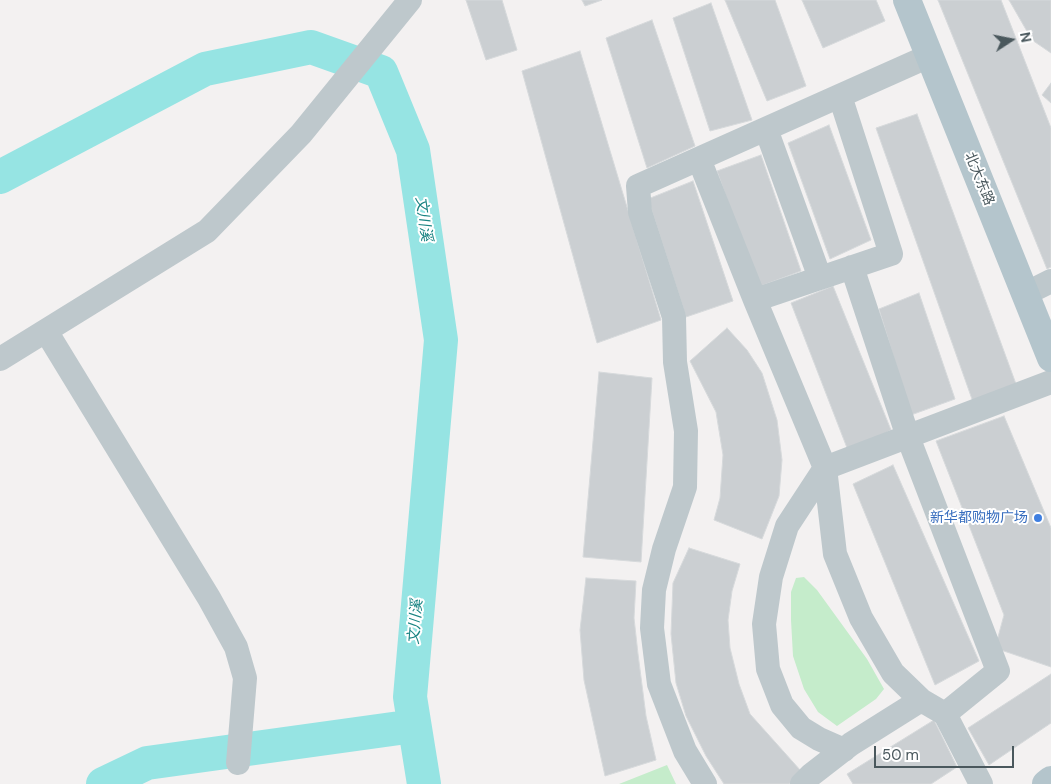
<!DOCTYPE html>
<meta charset="utf-8">
<style>
body{margin:0}
#map{position:relative;width:1051px;height:784px;overflow:hidden;background:#f3f1f1;font-family:"DM Sans",sans-serif}
canvas{display:block}
.north{position:absolute;left:986px;top:15px;width:50px;height:50px;-webkit-text-stroke:4px #fff;paint-order:stroke;rotate:79deg;font-size:14px;font-weight:700;line-height:20px;text-align:center;color:#4a585d}
.north::after{content:'';display:block;margin:auto;width:18px;height:22px;background:#4a585d;clip-path:polygon(50% 0,100% 100%,50% 72%,0 100%)}
.scale{position:absolute;left:874px;top:746px;width:140px;height:22px;box-sizing:border-box;border:2px solid #4a585d;border-top:0;padding-left:6px;font-size:15px;line-height:18px;white-space:nowrap;color:#4a585d;-webkit-text-stroke:4px #fff;paint-order:stroke}
</style>
<div id="map">
<canvas width="1051" height="784"></canvas>
<div class="north">N</div>
<div class="scale">50 m</div>
</div>
<script>
const ctx = document.querySelector('canvas').getContext('2d');
ctx.lineJoin = 'round';
function fillPath(path, color) {
  ctx.fillStyle = color;
  ctx.fill(path, 'evenodd');
}
function poly(rows) {
  const path = new Path2D();
  for (const r of rows) {
    path.moveTo(r[0], r[1]);
    for (let i = 2; i < r.length; i += 2) path.lineTo(r[i], r[i + 1]);
  }
  return path;
}
function strokePath(path, color, width, dash) {
  ctx.strokeStyle = color;
  ctx.lineWidth = width;
  ctx.lineCap = dash ? 'butt' : 'round';
  ctx.setLineDash(dash || []);
  ctx.stroke(path);
}
function drawText(font, color, halo, rows, align = 'center') {
  ctx.font = font + ' "DM Sans","Noto Sans SC",sans-serif';
  ctx.lineWidth = 4;
  ctx.setLineDash([]);
  ctx.textBaseline = 'middle';
  ctx.strokeStyle = halo;
  ctx.fillStyle = color;
  for (const [text, x, y, turn = 0] of rows) {
    ctx.save();
    ctx.translate(x, y);
    ctx.rotate((+turn || 0) * Math.PI / 180);
    ctx.textAlign = isNaN(turn) ? turn : align;
    if (halo) ctx.strokeText(text, 0, 0);
    ctx.fillText(text, 0, 0);
    ctx.restore();
  }
}
const green = poly([
 [804,577,817,590,867,659,884,689,876,699,837,726,818,712,804,689,793,656,791,620,791,592,796,578],
 [667,765,676,784,619,784]
]);
const river = poly([
 [0,177,205,69,311,47,381,72,413,150,441,340,410,697,424,784],
 [103,784,147,763,414,726]
]);
const building = poly([
 [466,0,502,0,517,50,486,60,466,0],
 [582,0,602,0,585,6,582,0],
 [725,0,775,0,806,86,767,101,725,0],
 [802,0,876,0,885,21,823,48,802,0],
 [938,0,1001,0,1051,128,1051,267,1047,269,938,0],
 [1009,0,1051,0,1051,53,1032,40,1009,0],
 [711,3,752,120,710,131,673,18,711,3],
 [652,20,695,146,647,168,606,38,652,20],
 [580,51,661,320,597,343,522,71,580,51],
 [1051,83,1051,103,1042,95,1051,83],
 [917,114,1016,384,973,402,876,128,917,114],
 [829,125,871,240,830,259,788,143,829,125],
 [761,155,801,271,758,287,717,171,761,155],
 [693,181,733,301,686,317,648,199,693,181],
 [833,286,891,430,849,453,791,303,833,286],
 [919,293,955,399,911,415,879,309,919,293],
 [727,328,747,350,762,373,777,420,782,460,779,496,762,539,714,520,720,498,723,455,716,412,690,361,727,328],
 [599,372,652,378,641,562,583,557,599,372],
 [1004,416,1051,528,1051,667,995,648,1004,615,936,441,1004,416],
 [893,465,979,661,935,685,853,484,893,465],
 [689,548,740,564,732,591,728,620,730,648,739,684,750,714,801,771,789,784,724,784,706,756,686,716,676,683,671,634,673,583,689,548],
 [586,578,636,581,634,618,638,654,646,716,656,760,605,776,584,680,580,630,586,578],
 [1051,674,1051,723,989,765,968,728,1051,674],
 [934,720,957,767,931,784,853,784,847,774,934,720]
]);
const minor = poly([
 [766,129,820,278],
 [699,159,755,300,825,468,787,526,771,577,764,624,768,669,782,705,801,728,819,739,844,750],
 [852,267,908,437,998,671,945,714],
 [1025,294,1051,281],
 [755,300,891,254,840,96],
 [46,331,209,598,236,647,245,678,238,763],
 [0,359,207,231,301,134,410,0],
 [705,784,685,751,659,684,652,628,654,590,664,549,685,487,686,431,675,362,674,317,640,212,638,186,929,56],
 [802,784,811,775,851,744,921,700],
 [981,784,945,714,921,700,893,673,861,618,835,554,825,468,1051,382]
]);
const major = poly([
 [907,0,1051,358],
 [1046,784,1051,780]
]);
const markers = [
 [1038,518,5,"#3f7fe0"]
];
const streetNames = [
 ["北大东路",979,179,68]
];
const shopNames = [
 ["新华都购物广场",1028,518]
];
const waterNames = [
 ["文川溪",423,219,82],
 ["文川溪",416,622,-85]
];
fillPath(green, '#c5eccb');
strokePath(river, '#96e4e3', 34);
fillPath(building, '#cbcfd2');
strokePath(building, '#d6d9db', 1);
strokePath(minor, '#bec8cc', 24);
strokePath(major, '#b4c5cc', 28);
for (const [x, y, r, color] of markers) {
  const dot = new Path2D();
  dot.arc(x, y, r, 0, 2 * Math.PI);
  ctx.fillStyle = color;
  ctx.fill(dot);
  strokePath(dot, '#fff', 2);
}
drawText('14px', '#4a585d', '#fff', streetNames);
drawText('14px', '#366cbe', '#fff', shopNames, 'right');
drawText('italic 15px', '#198382', '#fff', waterNames);
</script>
